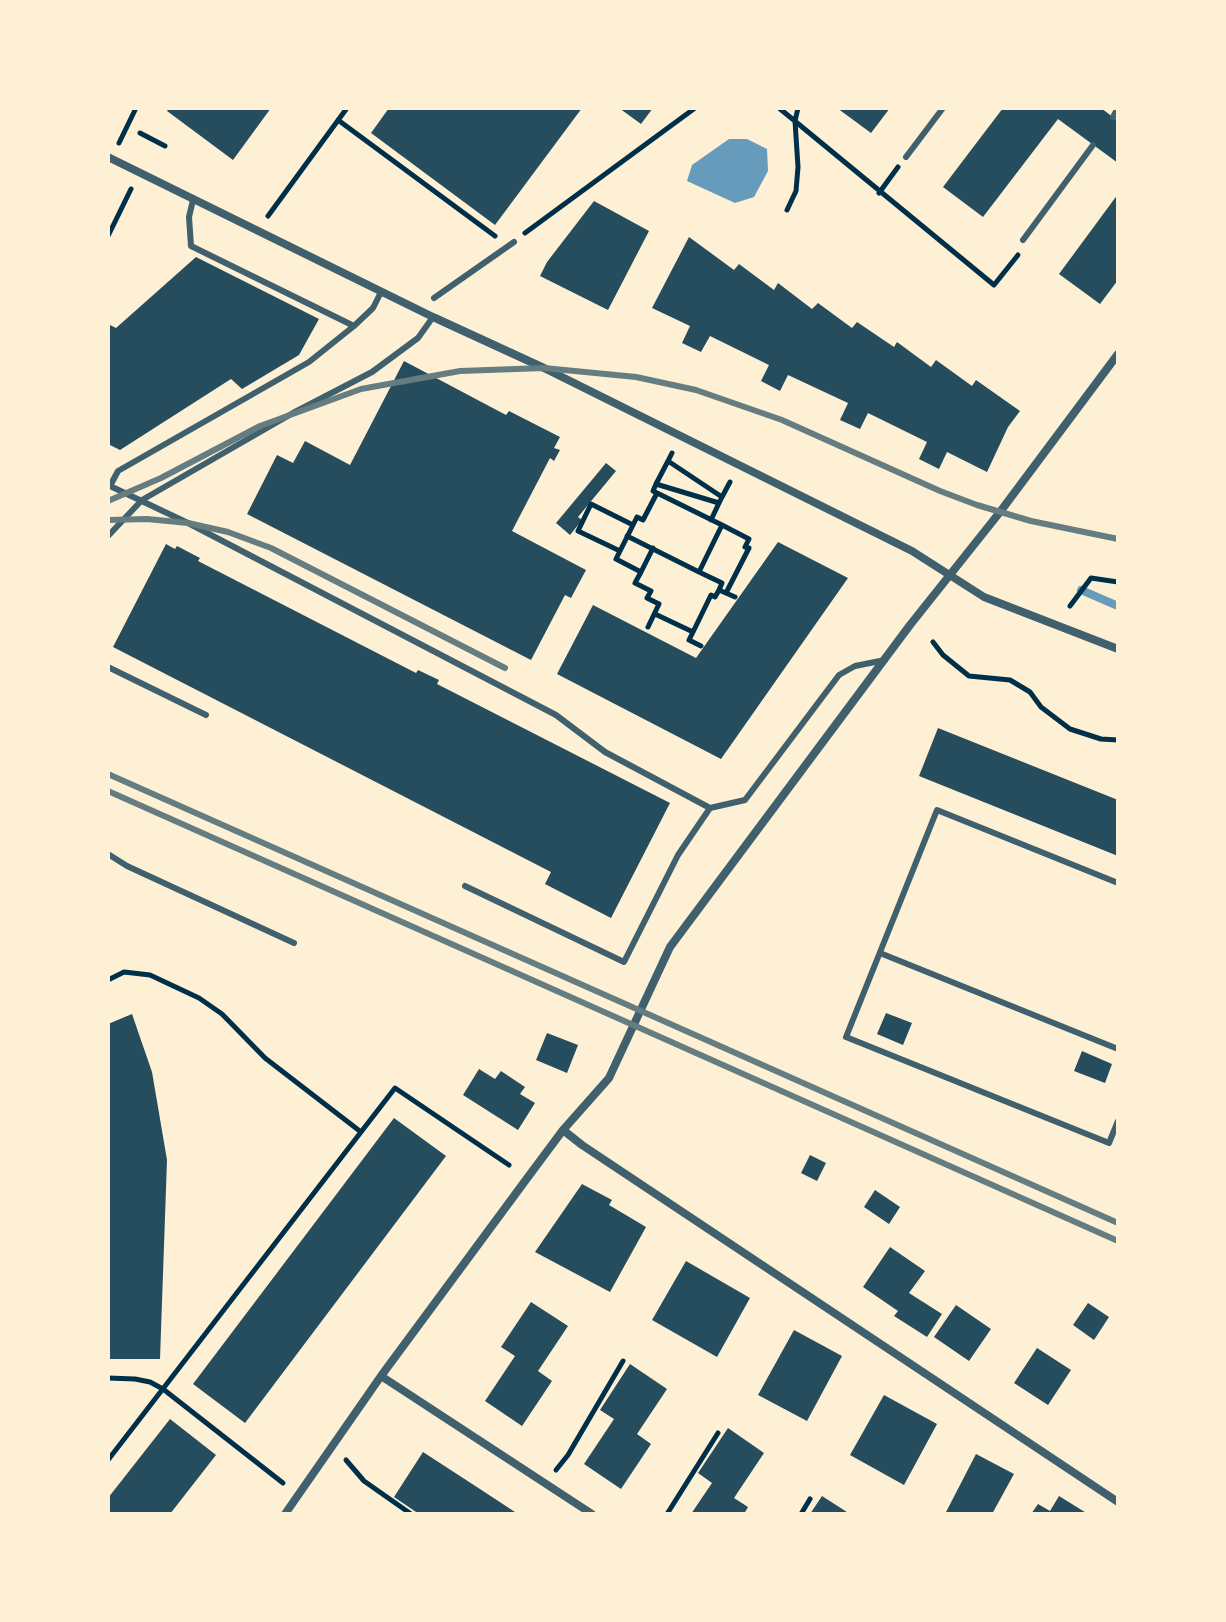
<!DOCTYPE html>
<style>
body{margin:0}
#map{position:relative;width:1226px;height:1622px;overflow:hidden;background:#fdf0d5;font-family:Helvetica,sans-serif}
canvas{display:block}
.frame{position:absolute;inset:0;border:110px solid #fdf0d5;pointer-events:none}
</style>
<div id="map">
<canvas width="1226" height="1622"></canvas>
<div class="frame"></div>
</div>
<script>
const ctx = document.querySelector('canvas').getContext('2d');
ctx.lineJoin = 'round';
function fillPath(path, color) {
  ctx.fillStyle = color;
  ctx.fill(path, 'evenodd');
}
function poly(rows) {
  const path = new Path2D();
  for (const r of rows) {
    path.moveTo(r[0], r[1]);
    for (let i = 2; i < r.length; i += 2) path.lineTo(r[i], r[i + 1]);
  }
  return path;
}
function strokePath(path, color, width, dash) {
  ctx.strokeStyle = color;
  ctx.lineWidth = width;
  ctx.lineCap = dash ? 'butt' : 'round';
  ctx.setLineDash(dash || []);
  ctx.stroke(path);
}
const water = poly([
 [729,139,747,139,767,149,768,171,754,197,735,203,687,181,692,165]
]);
const stream = poly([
 [1081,590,1118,606]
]);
const building = poly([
 [169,108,271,108,233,160,167,111],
 [389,108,582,108,495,225,371,133],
 [619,108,653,108,641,124],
 [837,108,890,108,871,133],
 [1003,108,1101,108,1118,121,1118,163,1058,119,983,217,943,187],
 [1118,194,1118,280,1100,304,1059,274],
 [594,201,649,231,608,310,540,276,547,262],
 [689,237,734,270,739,264,774,290,778,283,812,309,818,303,852,328,857,322,894,347,897,342,931,367,936,360,972,386,976,380,1020,411,1008,427,987,472,947,452,939,469,919,459,927,442,868,413,860,429,840,420,848,403,788,375,780,391,761,381,769,365,710,336,701,352,682,343,690,326,652,308],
 [196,257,319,319,299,355,242,389,231,379,120,450,108,444,108,324,116,328],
 [404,361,506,415,509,411,560,437,554,448,560,450,554,461,550,458,512,531,586,570,571,598,565,595,531,660,247,514,277,455,293,463,305,441,350,465],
 [606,463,616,471,578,517,582,520,570,535,556,523],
 [778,542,848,578,721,759,557,674,593,605,696,658],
 [166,544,175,549,177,546,200,558,198,561,416,673,418,670,439,680,437,684,670,803,611,918,545,884,551,872,113,647],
 [938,728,1118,800,1118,856,919,776],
 [886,1013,912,1023,903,1045,877,1034],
 [132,1014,152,1072,167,1160,160,1359,108,1359,108,1024],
 [547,1033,578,1045,567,1073,536,1060],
 [1082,1051,1112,1064,1105,1083,1074,1071],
 [479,1069,495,1079,501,1071,525,1087,520,1094,535,1103,518,1130,463,1095],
 [394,1118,446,1156,245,1423,193,1384],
 [810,1155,826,1163,817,1181,801,1173],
 [582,1184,612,1200,609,1205,646,1227,610,1292,535,1252],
 [875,1190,900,1207,889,1224,864,1207],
 [890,1247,925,1271,909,1293,942,1314,927,1337,894,1316,898,1311,863,1287],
 [686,1261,750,1298,717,1357,652,1320],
 [531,1302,568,1326,538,1371,552,1381,522,1426,485,1401,515,1356,501,1347],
 [1088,1303,1109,1317,1094,1340,1073,1325],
 [956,1305,991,1329,969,1361,934,1337],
 [794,1330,842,1356,807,1421,758,1395],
 [1037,1348,1071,1370,1048,1405,1014,1383],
 [630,1364,667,1389,637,1434,651,1444,621,1489,584,1464,614,1419,600,1410],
 [884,1395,937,1424,904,1485,850,1455],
 [170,1419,216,1455,170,1514,108,1514,108,1498],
 [728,1428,764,1453,734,1498,748,1507,744,1514,691,1514,712,1483,698,1473],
 [423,1452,483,1491,518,1514,419,1514,394,1497],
 [976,1454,1014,1474,992,1514,945,1514],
 [822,1496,850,1514,810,1514],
 [1059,1496,1088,1514,1031,1514,1038,1504,1050,1511]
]);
const path = poly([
 [779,108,994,285,1018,255],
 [338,120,495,236],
 [140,133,165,146],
 [119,143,136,108],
 [879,193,898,167],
 [787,210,796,191,798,167,795,121,798,108],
 [268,216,347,108],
 [525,233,695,108],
 [108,236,131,189],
 [672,453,668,461,722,497,719,503,656,484,653,491,722,525,699,572,722,583,719,590,735,597],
 [656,484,668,461],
 [722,497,730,482],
 [711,520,719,503],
 [722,525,749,539,745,547,749,548,726,593],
 [627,536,699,572],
 [620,551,578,531,591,504,633,525],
 [641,572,653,548],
 [1070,606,1091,578,1118,582],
 [655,614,693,632,711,595,715,597,719,590],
 [648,627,659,604,647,598,651,591,635,583,641,572,616,559,637,517,643,520,657,493],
 [693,632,689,640,701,646],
 [933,642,943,655,969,676,1010,680,1030,692,1041,707,1070,729,1101,739,1118,740],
 [108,980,124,972,150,975,199,998,222,1014,265,1058,361,1132,108,1460],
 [361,1132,395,1088,509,1165],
 [108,1378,135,1379,150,1382,163,1389,283,1483],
 [346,1460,364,1481,411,1514],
 [556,1470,568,1455,623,1361],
 [667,1514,718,1433],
 [801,1514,810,1499]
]);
const service = poly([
 [1113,117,1118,108],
 [906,157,943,108],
 [193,200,189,217,191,246,354,326,373,308,381,292],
 [1023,240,1093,145],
 [434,298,514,242],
 [108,485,188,523,556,715,605,752,710,808,745,800,839,675,855,666,885,660],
 [110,486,118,471,309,362,354,326],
 [108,536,142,500,293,413,372,372,418,338,433,317],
 [108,667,206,715],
 [108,854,127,866,294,943],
 [1118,883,937,810,846,1037,1109,1143,1118,1121],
 [465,886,624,962,678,855,710,808],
 [880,953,1118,1049]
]);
const minor = poly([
 [108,157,433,317,544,368,912,551,984,597,1118,649],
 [563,1130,582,1145,1118,1502],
 [381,1376,592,1514],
 [285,1514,381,1376,528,1177,563,1130,609,1078,670,947,910,625,1000,512,1118,354]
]);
const rail = poly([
 [108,501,161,478,260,426,361,389,460,371,544,368,636,377,696,390,782,420,940,491,977,505,1031,521,1118,539],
 [108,520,147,519,188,523,228,532,271,548,505,668],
 [108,774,1118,1223],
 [108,791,1118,1241]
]);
fillPath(water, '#669bbc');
strokePath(stream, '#669bbc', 8);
fillPath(building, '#264d5e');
strokePath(path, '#003049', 5);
strokePath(service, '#3f606c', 6);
strokePath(minor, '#3f606c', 8);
strokePath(rail, '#657d81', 6);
</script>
